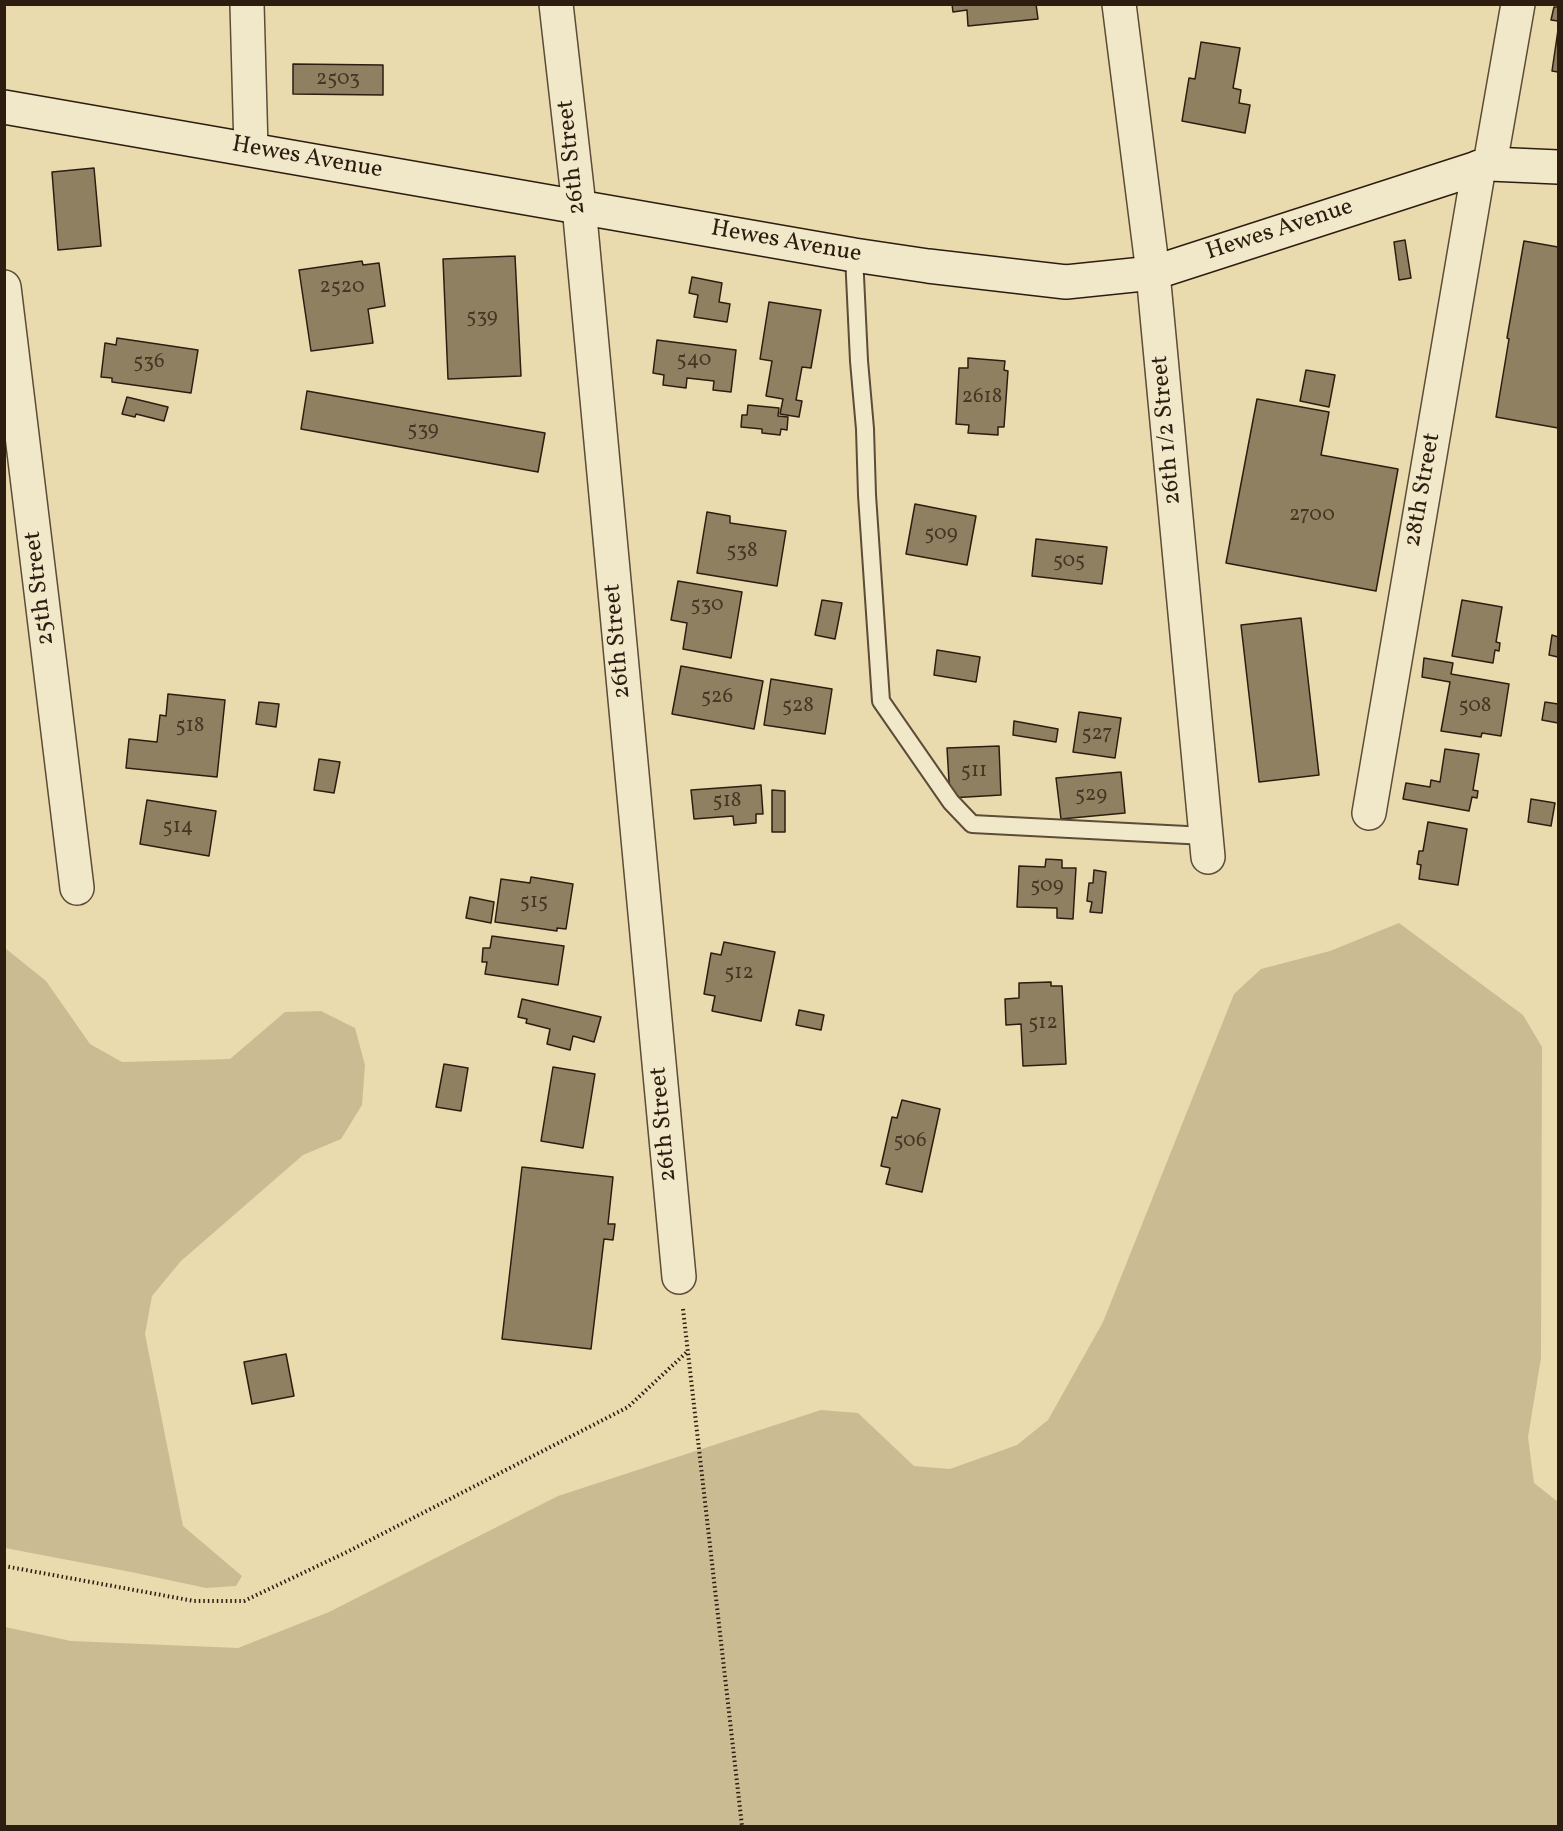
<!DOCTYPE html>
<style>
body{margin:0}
#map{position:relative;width:1563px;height:1831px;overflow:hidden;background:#eadbae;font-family:Vollkorn,serif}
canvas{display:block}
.frame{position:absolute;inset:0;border:6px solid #2d1d10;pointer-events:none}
</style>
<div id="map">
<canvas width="1563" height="1831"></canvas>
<div class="frame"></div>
</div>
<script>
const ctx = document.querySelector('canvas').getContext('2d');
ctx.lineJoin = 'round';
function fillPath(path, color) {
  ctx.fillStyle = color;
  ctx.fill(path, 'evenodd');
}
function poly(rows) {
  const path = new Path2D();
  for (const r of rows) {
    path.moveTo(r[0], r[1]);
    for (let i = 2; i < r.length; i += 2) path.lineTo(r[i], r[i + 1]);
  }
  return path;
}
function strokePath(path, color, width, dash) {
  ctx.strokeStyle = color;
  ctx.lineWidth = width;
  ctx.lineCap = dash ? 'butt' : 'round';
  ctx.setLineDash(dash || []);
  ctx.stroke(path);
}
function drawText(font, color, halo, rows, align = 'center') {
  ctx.font = font + ' Vollkorn,serif';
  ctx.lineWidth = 5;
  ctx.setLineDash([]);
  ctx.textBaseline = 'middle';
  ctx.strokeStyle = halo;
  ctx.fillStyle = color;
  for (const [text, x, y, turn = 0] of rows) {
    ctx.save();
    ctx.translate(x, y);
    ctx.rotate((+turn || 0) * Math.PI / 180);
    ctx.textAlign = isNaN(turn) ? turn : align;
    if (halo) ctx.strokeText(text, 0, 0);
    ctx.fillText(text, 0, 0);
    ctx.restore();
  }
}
const green = poly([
 [1399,923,1523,1015,1542,1047,1541,1358,1528,1437,1534,1483,1558,1502,1558,1826,5,1826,5,1627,71,1641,238,1648,329,1612,558,1496,821,1410,858,1413,914,1466,950,1469,1017,1445,1048,1420,1103,1322,1234,994,1261,969,1330,951],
 [5,948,46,981,90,1044,122,1062,230,1059,285,1012,321,1011,355,1028,365,1065,362,1105,341,1139,303,1155,181,1261,152,1296,145,1334,183,1526,242,1576,236,1586,206,1588,131,1572,5,1548]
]);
const building = poly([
 [952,4,1036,4,1038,19,968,26,967,10,953,12,952,4],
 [1554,7,1558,7,1558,21,1551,20,1554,7],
 [1558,30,1558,72,1552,71,1558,30],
 [1201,42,1240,48,1233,88,1241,90,1239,103,1250,105,1245,133,1182,121,1189,78,1195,79,1201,42],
 [293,64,383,65,383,95,293,94,293,64],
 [94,168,101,246,58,250,52,172,94,168],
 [1405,240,1411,278,1399,280,1394,242,1405,240],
 [1524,241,1558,247,1558,428,1496,417,1509,339,1507,338,1524,241],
 [515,256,521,376,448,379,443,259,515,256],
 [362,261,363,265,379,263,385,306,368,309,373,343,311,351,299,270,362,261],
 [692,277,722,283,719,302,730,304,727,322,694,317,698,295,689,293,692,277],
 [769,302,821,310,811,368,802,367,796,400,802,401,799,417,780,414,783,399,766,396,772,361,760,359,769,302],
 [117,338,198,350,191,393,112,382,112,378,101,377,105,343,116,345,117,338],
 [657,340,736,350,731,392,713,390,714,381,687,378,686,388,663,385,664,375,653,373,657,340],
 [968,358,1005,361,1004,370,1008,371,1004,427,998,427,998,435,968,433,969,425,956,424,959,368,968,368,968,358],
 [1306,370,1335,375,1329,407,1300,401,1306,370],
 [307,391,545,433,538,472,301,429,307,391],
 [127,397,168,407,164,421,136,414,135,417,122,414,127,397],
 [1257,399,1329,412,1321,455,1398,469,1376,591,1226,563,1257,399],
 [748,405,779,408,778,416,788,417,787,430,781,429,780,435,762,433,762,429,741,427,742,415,747,415,748,405],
 [915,504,976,516,967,565,906,554,915,504],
 [707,512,730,516,730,523,786,531,777,586,697,573,707,512],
 [1036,539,1107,547,1102,584,1032,576,1036,539],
 [678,581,742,592,731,658,683,649,687,623,671,620,678,581],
 [822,600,842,603,835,639,815,635,822,600],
 [1462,600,1502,607,1496,642,1500,643,1499,651,1495,650,1493,663,1452,656,1462,600],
 [1301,618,1319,775,1259,782,1241,625,1301,618],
 [1552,635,1558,637,1558,657,1549,655,1552,635],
 [937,650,980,657,976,682,934,675,937,650],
 [1424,658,1453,663,1451,674,1509,684,1501,736,1482,733,1481,737,1441,731,1450,682,1422,677,1424,658],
 [681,666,763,681,754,729,672,714,681,666],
 [771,679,832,689,825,734,764,725,771,679],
 [168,694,225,700,217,777,126,768,129,739,157,742,160,715,166,716,168,694],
 [259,702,279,704,276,727,256,724,259,702],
 [1545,702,1558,704,1558,723,1542,720,1545,702],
 [1079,712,1121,718,1115,758,1073,752,1079,712],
 [1014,721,1058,729,1056,742,1013,735,1014,721],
 [999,746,1001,795,950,798,947,748,999,746],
 [1445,749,1479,754,1473,790,1478,791,1477,798,1472,797,1469,811,1403,799,1406,783,1430,787,1431,780,1440,782,1445,749],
 [319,759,340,762,334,793,314,790,319,759],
 [1121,772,1125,813,1061,819,1056,778,1121,772],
 [761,785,763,814,756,814,756,823,734,825,733,816,694,819,691,790,761,785],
 [772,790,785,791,785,832,772,832,772,790],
 [1531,799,1555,803,1551,826,1528,822,1531,799],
 [147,800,216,811,209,856,140,844,147,800],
 [1428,822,1467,829,1458,885,1419,879,1421,865,1417,864,1419,851,1423,851,1428,822],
 [1046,859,1062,860,1062,868,1076,868,1073,919,1057,918,1057,908,1017,907,1019,866,1045,867,1046,859],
 [1094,870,1106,872,1102,913,1090,912,1092,902,1087,901,1089,883,1093,883,1094,870],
 [531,877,573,884,566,929,557,928,557,931,495,922,501,879,530,883,531,877],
 [470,897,494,902,491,923,466,918,470,897],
 [492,936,564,946,558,985,485,974,487,962,482,962,483,948,490,948,492,936],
 [724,942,775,952,761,1021,712,1011,715,996,704,994,711,953,721,955,724,942],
 [1051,982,1051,986,1062,986,1066,1064,1023,1066,1021,1024,1006,1025,1005,999,1019,998,1019,983,1051,982],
 [522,999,601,1017,594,1042,573,1036,570,1050,547,1044,550,1029,526,1023,527,1019,518,1017,522,999],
 [799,1010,824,1015,821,1030,796,1025,799,1010],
 [444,1064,468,1068,461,1111,436,1107,444,1064],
 [553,1067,595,1074,583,1148,541,1141,553,1067],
 [902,1100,940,1109,922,1192,886,1184,890,1168,881,1166,892,1117,897,1118,902,1100],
 [522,1167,613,1177,608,1224,615,1224,613,1240,604,1239,591,1349,502,1339,522,1167],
 [286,1354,294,1396,252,1404,244,1362,286,1354]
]);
const path = poly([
 [683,1309,742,1826],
 [4,1566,194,1601,244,1601,349,1551,628,1407,688,1351]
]);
const service = poly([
 [854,255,859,361,865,429,867,495,881,701,951,802,972,824,1206,836]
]);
const minor = poly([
 [247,4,251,149],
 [556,4,579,206,679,1277],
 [1119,4,1153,273,1208,857],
 [1490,164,1518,4],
 [4,287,77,888],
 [1369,813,1479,167]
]);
const secondary = poly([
 [4,107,854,255,928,266,1066,282,1153,273,1490,164,1558,167]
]);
const numberNames = [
 ["2503",338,80],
 ["2520",342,288],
 ["539",482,318],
 ["540",694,361],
 ["536",149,363],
 ["2618",982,398],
 ["539",423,431],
 ["2700",1312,516],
 ["509",941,535],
 ["538",742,552],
 ["505",1069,562],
 ["530",707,606],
 ["526",717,698],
 ["528",798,707],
 ["508",1475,707],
 ["518",190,727],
 ["527",1097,735],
 ["511",974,772],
 ["529",1091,796],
 ["518",727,802],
 ["514",178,828],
 ["509",1047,887],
 ["515",534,903],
 ["512",739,974],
 ["512",1043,1024],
 ["506",910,1142]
];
const streetNames = [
 ["26th Street",573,157,-96],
 ["Hewes Avenue",307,159,10],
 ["Hewes Avenue",1280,231,-18],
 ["Hewes Avenue",786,243,10],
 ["26th 1/2 Street",1168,430,-95],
 ["28th Street",1424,490,-80],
 ["25th Street",41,588,-97],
 ["26th Street",619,641,-95],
 ["26th Street",665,1124,-95]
];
fillPath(green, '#cabb93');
fillPath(building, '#8f8062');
strokePath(building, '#2d1d10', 1.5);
strokePath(service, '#5c4c38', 20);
strokePath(minor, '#5c4c38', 36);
strokePath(secondary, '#2d1d10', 36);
strokePath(path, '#2d1d10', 4, [1.5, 3]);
strokePath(service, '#f1e8ca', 16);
strokePath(minor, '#f1e8ca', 33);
strokePath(secondary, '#f1e8ca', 33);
drawText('21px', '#463624', null, numberNames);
drawText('24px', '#2d1d10', '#f1e8ca', streetNames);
</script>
